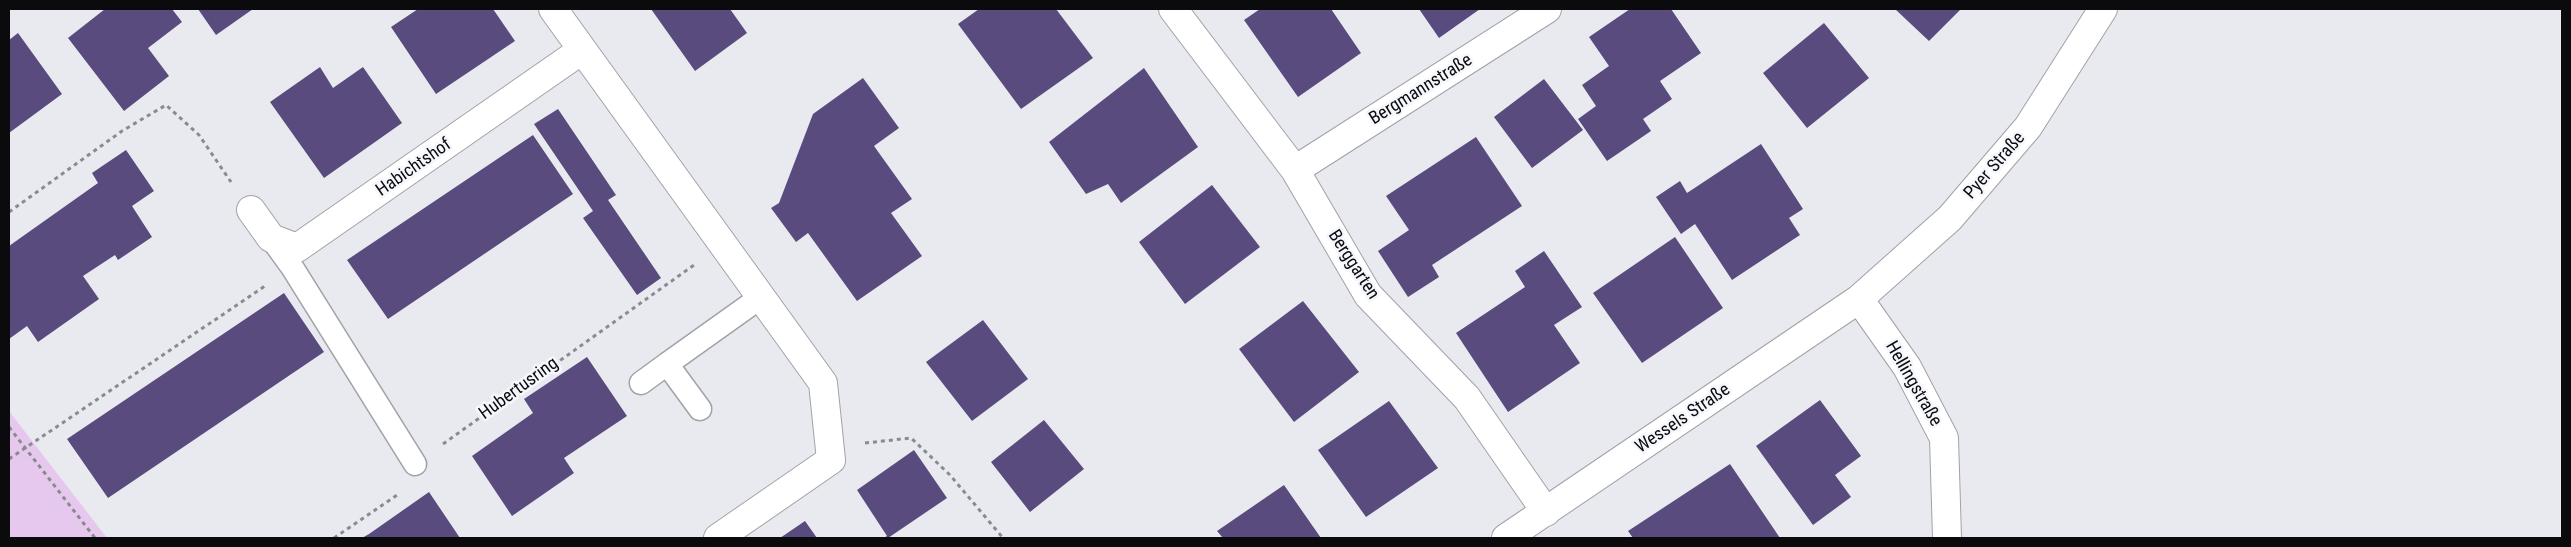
<!DOCTYPE html>
<meta charset="utf-8">
<style>
body{margin:0}
#map{position:relative;width:2571px;height:547px;overflow:hidden;background:#e8eaf0;font-family:"Roboto Condensed",sans-serif}
canvas{display:block}
.frame{position:absolute;inset:0;border:10px solid #0b0b0d;pointer-events:none}
</style>
<div id="map">
<canvas width="2571" height="547"></canvas>
<div class="frame"></div>
</div>
<script>
const ctx = document.querySelector('canvas').getContext('2d');
ctx.lineJoin = 'round';
function fillPath(path, color) {
  ctx.fillStyle = color;
  ctx.fill(path, 'evenodd');
}
function poly(rows) {
  const path = new Path2D();
  for (const r of rows) {
    path.moveTo(r[0], r[1]);
    for (let i = 2; i < r.length; i += 2) path.lineTo(r[i], r[i + 1]);
  }
  return path;
}
function strokePath(path, color, width, dash) {
  ctx.strokeStyle = color;
  ctx.lineWidth = width;
  ctx.lineCap = dash ? 'butt' : 'round';
  ctx.setLineDash(dash || []);
  ctx.stroke(path);
}
function drawText(font, color, halo, rows, align = 'center') {
  ctx.font = font + ' "Roboto Condensed",sans-serif';
  ctx.lineWidth = 5;
  ctx.setLineDash([]);
  ctx.textBaseline = 'middle';
  ctx.strokeStyle = halo;
  ctx.fillStyle = color;
  for (const [text, x, y, turn = 0] of rows) {
    ctx.save();
    ctx.translate(x, y);
    ctx.rotate((+turn || 0) * Math.PI / 180);
    ctx.textAlign = isNaN(turn) ? turn : align;
    if (halo) ctx.strokeText(text, 0, 0);
    ctx.fillText(text, 0, 0);
    ctx.restore();
  }
}
const green = poly([
 [9,411,107,538,9,538]
]);
const building = poly([
 [105,9,172,9,182,22,148,48,169,76,124,111,68,38],
 [198,9,253,9,216,35],
 [418,9,493,9,515,41,436,94,391,27],
 [651,9,730,9,747,33,695,71],
 [979,9,1056,9,1093,58,1021,109,958,24],
 [1260,9,1331,9,1361,53,1298,97,1244,20],
 [1419,9,1480,9,1439,38],
 [1630,9,1671,9,1701,53,1660,81,1672,99,1643,119,1651,131,1607,161,1578,119,1596,106,1582,85,1609,66,1589,37],
 [1895,9,1961,9,1929,41],
 [1824,23,1869,78,1807,128,1763,73],
 [18,33,62,94,9,133,9,40],
 [320,67,333,88,363,67,402,123,324,178,270,102],
 [1144,68,1198,147,1121,203,1108,184,1086,194,1049,142],
 [863,78,899,128,874,146,912,199,891,213,922,256,857,301,808,233,796,242,771,208,779,203,813,114],
 [1544,79,1583,130,1532,168,1494,117],
 [558,109,616,195,608,200,661,278,637,295,583,218,593,211,534,124],
 [533,135,573,194,388,319,347,260],
 [1476,137,1522,206,1432,265,1439,277,1408,297,1378,251,1409,230,1386,196],
 [1761,144,1803,209,1789,218,1800,235,1732,280,1695,224,1681,234,1656,197,1680,181,1687,193],
 [126,150,154,191,132,206,152,237,118,260,115,255,83,276,99,299,38,342,27,326,9,339,9,246,98,183,92,173],
 [1212,185,1260,247,1185,304,1139,242],
 [1675,237,1723,308,1642,363,1593,293],
 [1544,251,1582,307,1554,325,1580,363,1508,412,1456,333,1525,287,1515,271],
 [284,293,324,352,108,498,67,439],
 [1303,301,1359,372,1294,422,1239,349],
 [983,320,1028,379,972,421,926,362],
 [587,357,627,416,564,458,574,473,512,516,472,456,533,413,524,399],
 [1820,400,1861,456,1835,475,1851,497,1813,525,1756,446],
 [1389,401,1438,468,1366,517,1318,450],
 [1044,420,1084,469,1030,512,991,462],
 [914,450,947,498,888,538,884,538,887,536,857,490],
 [1730,464,1780,538,1633,538,1628,531],
 [1284,485,1321,538,1223,538,1217,531],
 [429,492,460,538,362,538,369,534],
 [805,521,817,538,780,538]
]);
const path = poly([
 [9,212,122,131,166,105,199,135,231,182],
 [9,427,95,538],
 [865,443,911,438,950,475,1003,538],
 [443,444,694,265],
 [9,459,265,286],
 [334,538,400,493]
]);
const service = poly([
 [271,238,292,267,415,464],
 [641,383,667,364],
 [700,409,667,364,761,297]
]);
const minor = poly([
 [553,9,823,383,831,460,718,538],
 [1173,9,1295,170,1368,295,1467,398,1546,512],
 [1295,170,1547,9],
 [251,210,271,238,297,248,582,50],
 [1859,299,1907,367,1944,438,1947,538],
 [1506,538,1859,299,1950,218,2028,127,2103,9]
]);
const streetNames = [
 ["Bergmannstraße",1421,90,-32],
 ["Pyer Straße",1995,166,-49],
 ["Habichtshof",414,168,-35],
 ["Berggarten",1353,265,57],
 ["Hellingstraße",1913,384,60],
 ["Hubertusring",519,389,-36],
 ["Wessels Straße",1683,419,-34]
];
fillPath(green, '#e6c8ee');
fillPath(building, '#5a4b7e');
strokePath(service, '#a0a2a7', 25);
strokePath(minor, '#a0a2a7', 30);
strokePath(path, '#898b8f', 3, [4, 4]);
strokePath(service, '#fff', 22);
strokePath(minor, '#fff', 28);
drawText('18px', '#0b0b0d', '#f5f7fd', streetNames);
</script>
